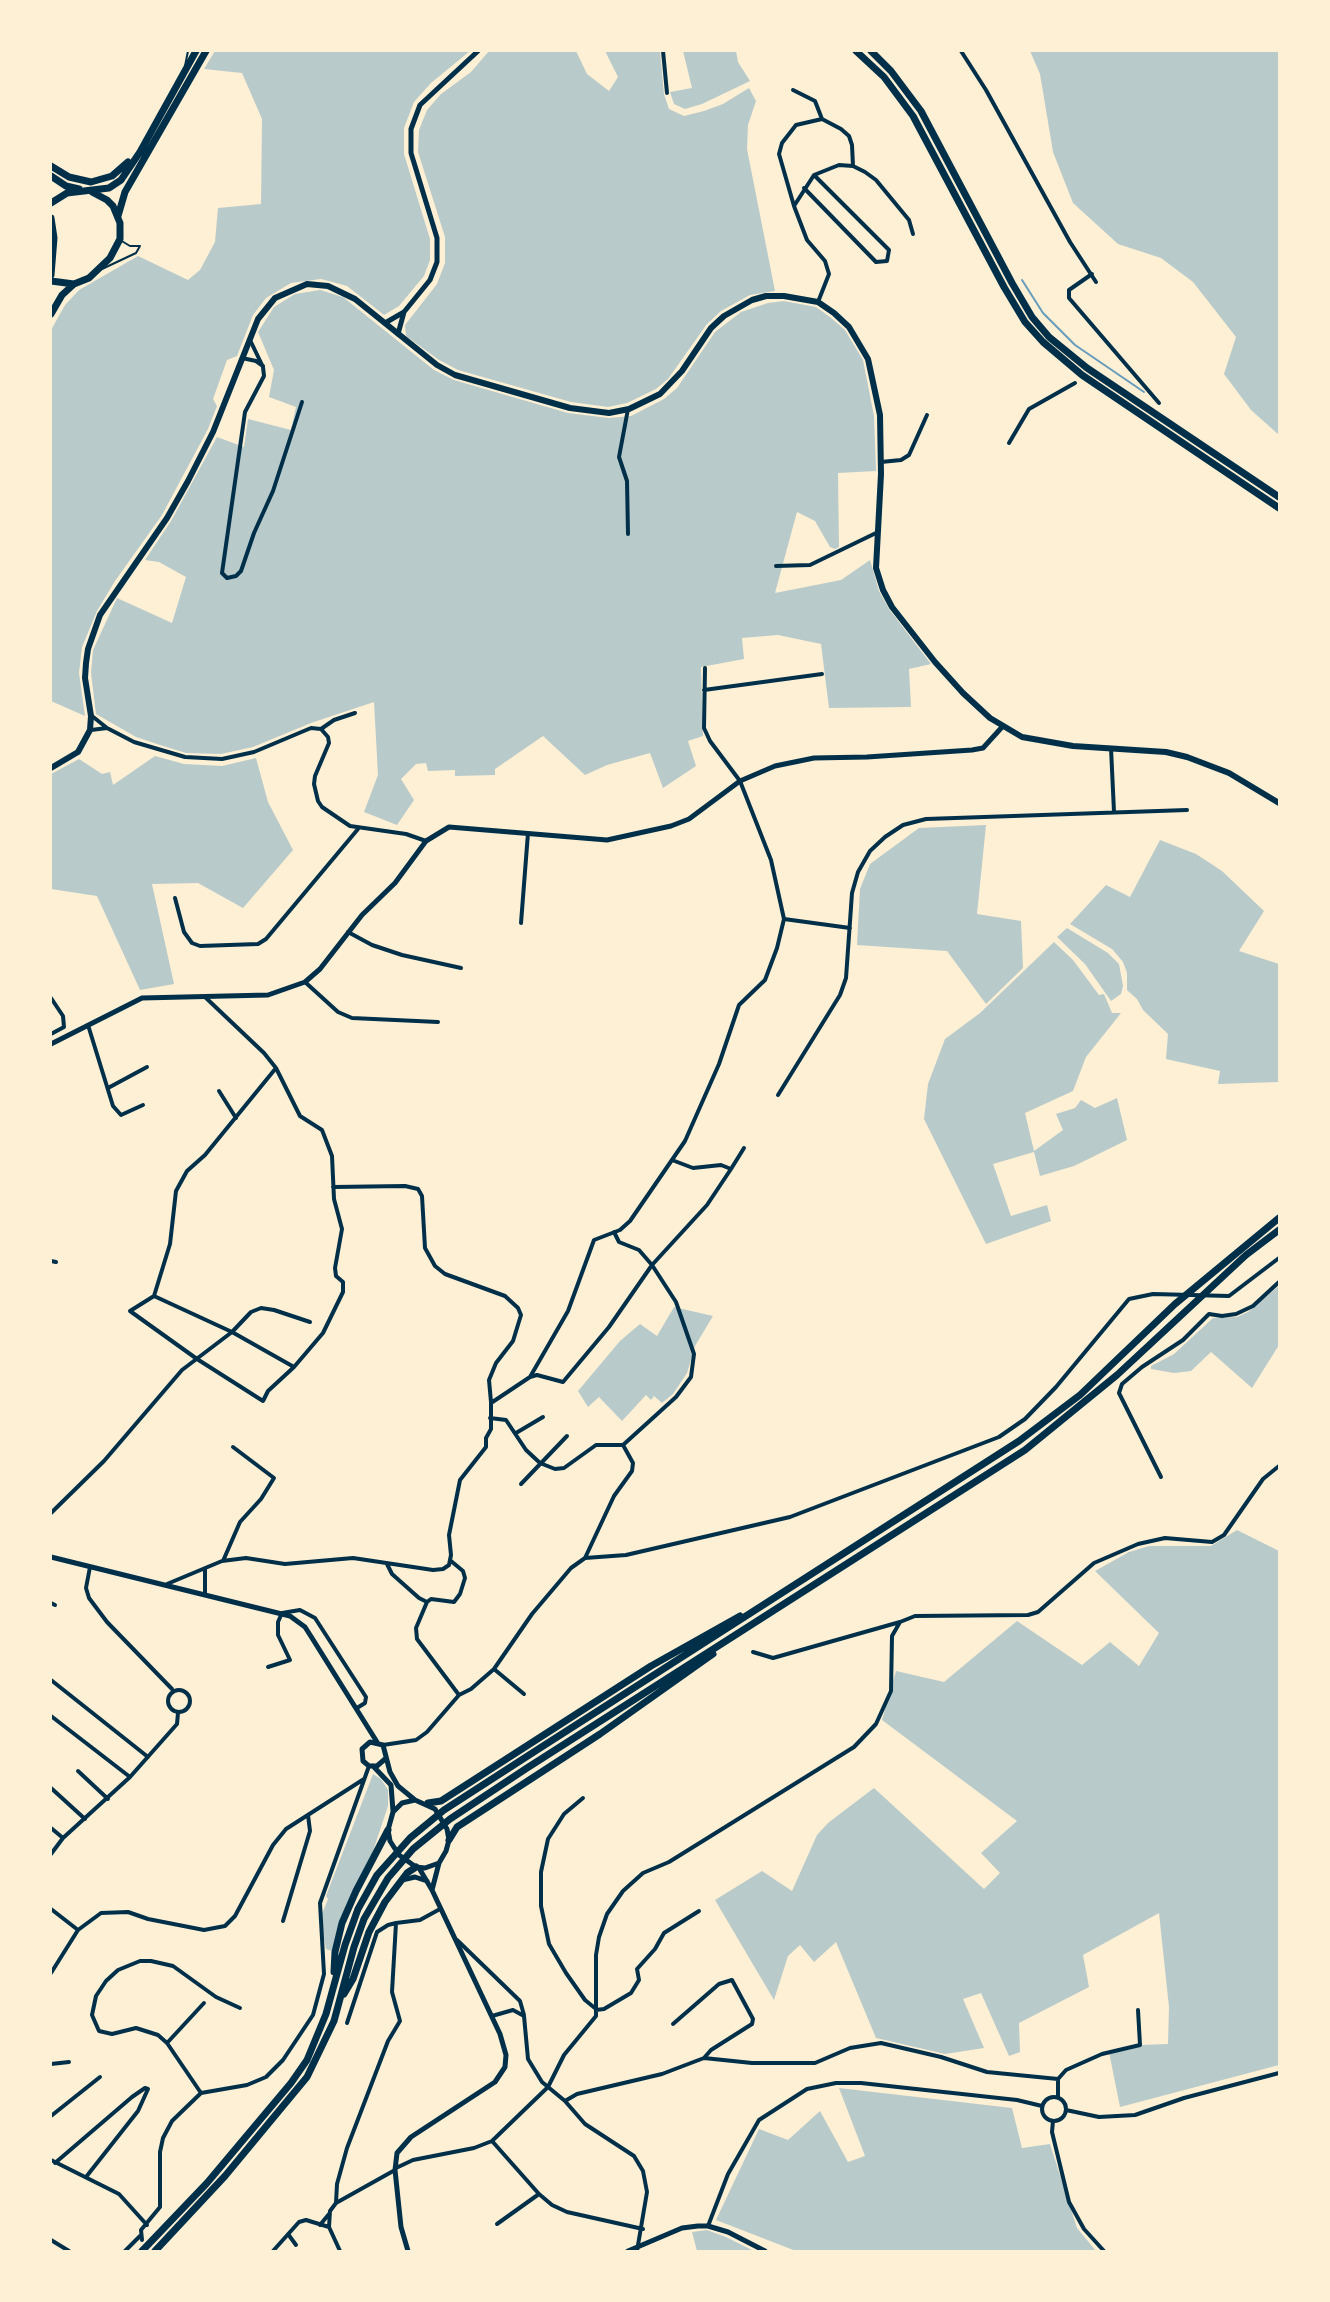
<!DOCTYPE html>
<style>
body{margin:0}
#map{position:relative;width:1330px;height:2302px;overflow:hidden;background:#fdf0d5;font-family:"Noto Sans",sans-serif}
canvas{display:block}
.frame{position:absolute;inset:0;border:52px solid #fdf0d5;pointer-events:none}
</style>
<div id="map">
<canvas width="1330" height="2302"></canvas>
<div class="frame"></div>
</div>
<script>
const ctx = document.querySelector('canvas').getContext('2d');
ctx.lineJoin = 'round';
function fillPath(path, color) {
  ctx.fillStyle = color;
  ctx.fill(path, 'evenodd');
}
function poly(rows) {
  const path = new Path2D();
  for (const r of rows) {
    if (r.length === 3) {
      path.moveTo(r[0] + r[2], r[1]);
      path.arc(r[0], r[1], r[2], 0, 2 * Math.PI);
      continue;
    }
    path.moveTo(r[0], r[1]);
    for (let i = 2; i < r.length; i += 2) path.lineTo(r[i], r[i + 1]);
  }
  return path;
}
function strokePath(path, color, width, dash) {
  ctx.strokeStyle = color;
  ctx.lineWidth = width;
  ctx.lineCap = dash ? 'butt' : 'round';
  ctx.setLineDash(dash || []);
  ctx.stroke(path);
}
const green = poly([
 [215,51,470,51,431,83,414,102,404,128,404,154,430,239,430,260,424,276,399,306,384,315,347,286,321,279,291,283,266,298,253,315,237,356,227,360,213,399,217,406,208,429,162,515,115,581,97,611,82,647,79,673,85,716,51,701,51,330,65,305,79,290,138,256,188,280,200,270,215,242,218,208,261,204,262,119,242,73,204,69],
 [489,51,576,51,587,74,609,91,618,77,605,51,660,51,664,94,669,109,684,116,704,111,723,104,749,88,756,101,748,125,747,149,775,291,750,295,721,311,707,324,668,379,656,389,627,403,608,407,571,402,458,370,439,360,406,336,405,325,437,284,445,263,445,237,418,152,419,130,427,110,441,94,471,72],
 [683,51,736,51,738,62,750,81,702,104,685,109,674,104,670,92,692,88],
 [1030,51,1279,51,1279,435,1251,410,1224,374,1236,337,1193,282,1161,258,1118,244,1073,203,1053,152,1040,74],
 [320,290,343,297,434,370,454,380,568,413,609,418,631,416,664,399,677,388,715,332,741,312,768,303,784,301,816,307,830,317,845,330,863,360,874,416,876,471,838,473,839,547,835,549,830,547,815,521,797,512,775,593,841,580,870,560,879,591,889,609,931,664,909,669,911,707,829,708,821,644,778,635,742,638,744,659,701,667,703,736,688,741,696,766,663,788,650,753,607,765,585,775,543,736,495,769,495,775,455,776,455,770,428,771,426,763,416,764,401,779,414,800,397,825,364,812,378,775,374,702,311,723,253,747,221,754,186,753,160,745,136,737,96,714,91,673,93,650,117,598,172,623,186,577,159,562,145,560,171,521,217,437,244,447,248,419,291,430,296,407,269,397,274,370,258,332,274,307,295,294],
 [155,756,184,764,222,766,256,758,268,802,293,850,243,908,198,883,152,884,174,984,140,990,97,896,51,889,51,774,79,759,102,774,110,772,113,785],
 [986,825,977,914,1021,921,1023,968,986,1004,947,951,857,945,860,889,870,864,919,828],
 [1160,840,1196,854,1222,871,1264,911,1239,951,1279,964,1279,1082,1218,1084,1220,1071,1166,1059,1168,1034,1143,1010,1137,999,1127,990,1127,973,1123,962,1112,949,1070,924,1106,885,1130,897],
 [1067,928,1108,953,1119,964,1123,986,1121,994,1111,1001,1085,964,1057,937],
 [1054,942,1073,960,1099,995,1104,994,1112,1013,1121,1013,1086,1057,1073,1091,1025,1113,1034,1151,1063,1130,1056,1114,1075,1108,1081,1100,1095,1108,1117,1098,1127,1140,1074,1166,1040,1176,1034,1152,993,1164,1011,1216,1047,1205,1051,1221,986,1244,924,1119,928,1084,945,1039,980,1013],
 [1279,1286,1279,1345,1252,1388,1211,1352,1191,1371,1174,1373,1151,1369,1151,1366,1174,1354,1213,1318,1237,1317,1248,1312],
 [674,1307,713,1316,695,1346,687,1373,673,1394,662,1403,654,1396,651,1400,646,1395,622,1421,599,1397,588,1407,578,1391,620,1341,640,1324,657,1336],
 [1237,1530,1279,1551,1279,2065,1120,2107,1109,2052,1140,2045,1168,2044,1169,2007,1159,1913,1083,1955,1089,1987,1019,2023,1020,2052,1009,2056,981,1993,963,1999,984,2048,945,2054,876,2038,836,1942,814,1962,800,1945,788,1956,774,2000,715,1900,762,1871,792,1891,817,1835,828,1823,874,1788,984,1889,1000,1873,981,1853,1017,1821,882,1720,896,1671,944,1682,1017,1621,1082,1665,1110,1642,1139,1666,1159,1633,1095,1571,1129,1552,1149,1546,1211,1546],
 [373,1774,381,1779,388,1790,388,1806,372,1854,346,1905,332,1951,326,1949,323,1933,322,1914,328,1899,326,1896],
 [839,2088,1012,2108,1022,2148,1050,2144,1077,2228,1096,2251,796,2251,716,2220,759,2129,788,2140,820,2111,848,2162,865,2156],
 [707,2230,726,2237,754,2251,697,2251,692,2232]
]);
const stream = poly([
 [1022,280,1043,313,1075,345,1144,392]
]);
const service = poly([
 [185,66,188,51],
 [120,240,130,246,140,246],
 [102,269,136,253,140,246]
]);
const minor = poly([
 [663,51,667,93],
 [961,51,986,90,1070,242,1096,282],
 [793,90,815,101,822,119],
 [804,188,876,262,887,261,889,250,814,175],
 [794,206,779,154,782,143,796,125,822,119,841,129,849,136,852,145,853,166],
 [1092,274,1069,290,1069,298,1159,403],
 [818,302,829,274,825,261,807,240,794,206,814,175,839,165,853,166,865,172,876,180,909,220,913,234],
 [250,340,263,367,264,376,245,412,222,573,227,578,236,576,241,571,254,533,273,491,302,402],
 [242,358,256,361,263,366],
 [1009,443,1029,409,1075,383],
 [881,462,901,460,909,455,927,415],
 [628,534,627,481,619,457,628,409],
 [776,566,810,565,876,533],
 [704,690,822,674],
 [92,716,107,728,134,742,185,757,222,759,254,752,311,728,321,729,328,737,329,743,315,776,314,784,318,801,322,807,350,826,406,834,426,841],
 [321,729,334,720,355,713],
 [91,730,107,728],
 [1111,748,1114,812],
 [175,898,184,932,192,943,200,946,258,944,266,939,358,829],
 [784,919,850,928],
 [521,923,528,833],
 [348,932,372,945,402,955,461,968],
 [305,982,338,1012,352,1018,438,1022],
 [51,998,63,1016,64,1027,51,1034],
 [88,1025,113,1106,121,1115,143,1105],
 [276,1068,205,1155,187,1171,176,1191,170,1244,154,1296,130,1311,197,1359,263,1401,268,1391,294,1367],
 [108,1088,147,1067],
 [219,1091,236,1118],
 [778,1095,840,995,846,978,852,893,858,872,870,851,885,837,903,825,926,819,1187,810],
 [672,1160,693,1168,721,1165,731,1169,744,1148],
 [333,1187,405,1186,418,1189,422,1196,425,1248,435,1266,445,1274,505,1296,518,1308,521,1315,513,1341,496,1363,489,1380,491,1402],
 [614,1232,619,1242,639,1250,652,1265,676,1302,694,1354,691,1377,676,1397,623,1445],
 [51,1261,56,1262],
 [154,1296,232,1332,294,1367,323,1333,343,1292,343,1282,336,1276,335,1268,342,1229,334,1199,332,1156,322,1130,300,1116,276,1068,264,1053,205,997],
 [530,1377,537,1375,563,1382,609,1327,652,1265,707,1205,731,1169],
 [490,1418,506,1420,526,1450,540,1463,555,1469,564,1468,596,1445,623,1445,633,1463,632,1471,614,1496,585,1558],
 [516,1433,543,1417],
 [1161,1477,1119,1393,1122,1384,1142,1367,1183,1340,1209,1314,1222,1316,1236,1314,1253,1306,1279,1282],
 [521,1484,567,1436],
 [51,1513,104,1461,182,1370,232,1332,251,1312,261,1308,274,1310,310,1322],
 [223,1561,240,1522,261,1499,274,1478,233,1447],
 [387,1564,392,1574,419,1598,427,1602,431,1599,454,1602,460,1594,465,1578,463,1571,451,1561],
 [90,1567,86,1588,89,1598,107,1622,172,1689],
 [205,1570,205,1593],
 [167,1584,222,1561,246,1558,285,1564,353,1558,433,1570,443,1569,449,1565,451,1555,449,1535,460,1480,486,1447,486,1438,491,1429,491,1403,530,1377,568,1311,594,1240,620,1230,630,1221,685,1141,719,1064,739,1005,765,980,777,948,784,919,771,860,740,781,710,741,704,728,705,668],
 [427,1602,416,1628,417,1639,459,1695],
 [51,1603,55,1605],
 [753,1652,773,1658,900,1622],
 [290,1660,278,1635,278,1622,282,1613,300,1610,315,1618,366,1697,365,1703,357,1708],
 [268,1667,290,1660],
 [494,1669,524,1694],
 [51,1680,148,1757],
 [179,1701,11],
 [51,1716,130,1777],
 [383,1745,416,1740,427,1732,459,1695,471,1689,494,1669,532,1614,571,1568,585,1558,626,1555,790,1517,999,1437,1025,1419,1056,1387,1129,1299,1153,1294,1229,1296,1279,1258],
 [78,1771,108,1799],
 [51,1788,85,1819],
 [583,1798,564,1814,548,1839,541,1872,541,1906,549,1944,566,1973,585,2000,596,2009],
 [51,1828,63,1838],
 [51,1854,63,1838,130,1777,177,1724,178,1713],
 [51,1909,78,1930],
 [283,1921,310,1831,308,1815],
 [457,1940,520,2001,524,2015],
 [51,1973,78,1930,101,1913,128,1912,148,1919,204,1930,225,1926,235,1916,273,1845,286,1829,364,1779],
 [596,2010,604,2009,631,1993,639,1980,637,1969,655,1949,664,1933,699,1911],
 [492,2016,513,2010,524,2016,528,2059,542,2082,565,2101,585,2124,634,2156,643,2171,647,2192,637,2251],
 [347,2023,377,1932,388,1925,396,1923],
 [167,2043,204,2003],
 [704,2058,752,2063,815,2063,850,2048,881,2043,941,2057,987,2072,1058,2079],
 [51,2064,69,2062],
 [201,2093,167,2043,158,2035,136,2028,112,2034,99,2031,92,2015,96,1996,106,1981,118,1970,140,1961,151,1961,173,1966,216,1997,240,2008],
 [1054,2109,12],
 [1058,2098,1058,2079,1066,2070,1102,2054,1140,2045,1138,2010],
 [565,2101,577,2094,662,2074,704,2058,711,2050,752,2024,753,2019,732,1980,719,1984,673,2024],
 [1066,2110,1099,2117,1135,2115,1184,2098,1279,2073],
 [51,2116,100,2077],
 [1053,2121,1052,2132,1069,2202,1084,2229,1104,2251],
 [492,2141,539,2194,552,2205,567,2212,643,2229],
 [51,2160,119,2194,147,2225],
 [55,2163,132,2097,145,2088,148,2089,138,2111,86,2177],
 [396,2168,413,2160,474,2148,492,2141,548,2087,564,2055,596,2016,596,1955,599,1937,607,1914,623,1891,643,1873,669,1862,854,1747,876,1724,891,1691,892,1636,900,1622,915,1616,1028,1615,1038,1612,1094,1563,1138,1544,1165,1538,1212,1542,1224,1535,1263,1479,1279,1466],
 [336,2203,337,2184,347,2148,388,2041,400,2021,392,1992,396,1923,420,1920,440,1909],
 [497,2224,539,2194],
 [320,2225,329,2214],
 [708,2226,728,2174,759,2120,807,2089,836,2083,861,2083,1017,2100,1042,2106],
 [288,2234,296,2245],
 [51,2240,69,2251],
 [142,2240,141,2230,160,2207,160,2152,163,2138,172,2121,201,2093,247,2085,266,2077,283,2060,313,2015,324,1974,320,1903,369,1766],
 [125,2251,140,2236],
 [273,2251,299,2222,306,2220,329,2227],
 [340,2251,329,2227,330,2211,336,2203,395,2170]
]);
const tertiary = poly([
 [385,323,404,312,430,280,437,262,437,238,411,153,411,129,420,105,478,51],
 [398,334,404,312],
 [51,1044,142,998,268,995,305,982,320,969,362,915,395,883,426,841,449,827,607,840,671,826,689,819,740,781,775,766,814,758,867,757,972,750,983,748,1003,726],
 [51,1557,290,1616,305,1627,312,1638,377,1742],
 [385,1759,377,1766,369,1766,363,1761,362,1749,370,1742,383,1745,390,1772,398,1786,415,1800],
 [373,1766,391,1785,393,1811],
 [415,1800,435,1809,447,1829,449,1840,446,1851,439,1863,425,1868,416,1867,399,1855,390,1841,388,1830,393,1812,402,1803,415,1800],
 [402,1880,415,1877,427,1881],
 [432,1890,439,1863],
 [408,2251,401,2227,395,2170,397,2153,411,2137,495,2082,505,2067,506,2055,500,2034,432,1890,419,1868],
 [628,2251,682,2228,698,2226,708,2226,728,2232,765,2251]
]);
const primary = poly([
 [51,768,78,752,90,730,91,716,85,678,86,663,88,649,100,615,167,518,188,481,213,432,258,319,275,298,307,284,328,286,355,299,437,365,455,375,570,408,609,413,629,409,660,394,682,371,711,328,724,316,752,300,766,296,784,296,818,302,834,313,849,327,868,359,880,415,881,474,876,568,883,590,892,607,935,662,963,693,990,718,1022,737,1073,746,1166,752,1187,757,1229,773,1279,803]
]);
const trunk = poly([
 [856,51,884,77,913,116,1004,287,1025,322,1043,342,1082,375,1279,508],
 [871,51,891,71,921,111,1012,283,1032,317,1049,337,1087,368,1279,497],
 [51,166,69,177,91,182,112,176,128,162],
 [51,176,66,186,79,189],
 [51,203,67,193,109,188,121,180,140,152,196,51],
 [118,216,125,192,206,51],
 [51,218,54,238,51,275],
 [51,281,74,284,89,278,110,258,120,239,120,223,113,206,107,200,92,192],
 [51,314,62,295,74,284],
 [428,1803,441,1801,651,1666,740,1616],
 [449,1840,457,1827,600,1734,713,1654],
 [334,1972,335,1952,342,1923,356,1891,388,1830],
 [344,1994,353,1979,369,1932,385,1902,407,1873,416,1867],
 [142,2251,207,2183,291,2083,307,2060,326,2014,345,1945,358,1909,377,1875,410,1838,444,1810,540,1748,1019,1441,1080,1395,1175,1304,1279,1218],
 [155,2251,225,2176,307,2077,334,2021,354,1947,364,1919,388,1878,413,1849,450,1819,527,1768,1025,1450,1117,1375,1246,1255,1279,1230]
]);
fillPath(green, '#b9caca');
strokePath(stream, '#669bbc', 2);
strokePath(service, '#003049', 2);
strokePath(minor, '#003049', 4);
strokePath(tertiary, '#003049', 5);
strokePath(primary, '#003049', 6);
strokePath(trunk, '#003049', 7);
</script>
